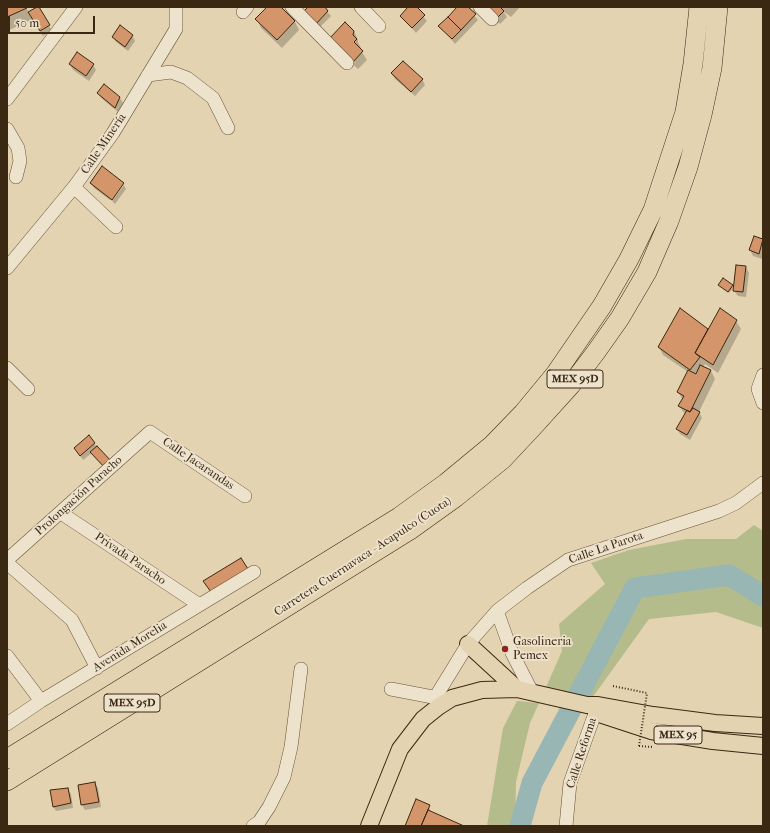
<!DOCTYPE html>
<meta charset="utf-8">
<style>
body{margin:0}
#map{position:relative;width:770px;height:833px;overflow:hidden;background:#e3d3b1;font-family:"IM FELL French Canon",serif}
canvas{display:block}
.frame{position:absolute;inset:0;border:8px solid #3b2812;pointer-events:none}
.scale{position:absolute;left:8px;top:16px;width:87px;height:18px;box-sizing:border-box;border:2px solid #3b2812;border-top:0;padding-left:5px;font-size:12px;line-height:14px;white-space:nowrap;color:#3b2812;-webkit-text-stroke:3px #ede2cc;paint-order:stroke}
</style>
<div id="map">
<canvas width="770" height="833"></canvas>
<div class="frame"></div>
<div class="scale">50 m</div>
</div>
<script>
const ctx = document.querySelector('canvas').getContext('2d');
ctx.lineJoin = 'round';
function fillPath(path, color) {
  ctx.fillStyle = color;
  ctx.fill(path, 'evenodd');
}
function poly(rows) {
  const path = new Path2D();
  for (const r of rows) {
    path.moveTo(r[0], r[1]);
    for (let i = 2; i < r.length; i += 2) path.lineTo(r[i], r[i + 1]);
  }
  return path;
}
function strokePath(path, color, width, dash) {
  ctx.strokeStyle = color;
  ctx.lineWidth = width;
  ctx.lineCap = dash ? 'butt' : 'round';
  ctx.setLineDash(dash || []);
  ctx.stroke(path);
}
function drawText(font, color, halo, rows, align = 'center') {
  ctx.font = font + ' "IM FELL French Canon",serif';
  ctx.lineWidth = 3.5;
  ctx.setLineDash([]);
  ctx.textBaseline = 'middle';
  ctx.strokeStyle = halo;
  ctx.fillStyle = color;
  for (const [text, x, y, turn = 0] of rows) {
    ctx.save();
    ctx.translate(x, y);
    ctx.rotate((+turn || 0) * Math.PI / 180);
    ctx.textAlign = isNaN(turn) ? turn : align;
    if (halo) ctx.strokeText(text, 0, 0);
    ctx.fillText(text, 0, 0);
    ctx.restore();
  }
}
const green = poly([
 [754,525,763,531,763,628,716,612,649,619,587,705,539,703,530,723,516,782,515,826,487,826,503,728,517,701,539,703,562,651,559,624,605,584,591,563,629,550,686,539,736,539]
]);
const shadow = poly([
 [7,7,26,7,29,13,38,7,52,31,43,36,33,19,7,31],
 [268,7,279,7,295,22,299,30,282,48,261,28,257,19],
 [309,7,323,7,331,16,318,29],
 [410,7,416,7,427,21,416,33,401,16],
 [459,7,467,7,478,20,455,44,440,26],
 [483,7,520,7,511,17,503,11,507,17,500,24],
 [354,31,358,40,358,42,361,48,360,49,367,60,358,69,335,47],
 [132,35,135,41,128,51,116,42,113,37],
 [77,54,93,65,96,70,89,81,73,70,70,64],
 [392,74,422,79,425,85,415,96,395,79],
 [104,86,120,98,123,103,118,112,101,98,98,93],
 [102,168,124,184,110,200,94,188,91,183],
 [124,185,126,189,115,204,112,201],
 [754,238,763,241,762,259,753,256,750,250],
 [746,267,749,273,746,297,738,296,734,291],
 [720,285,732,285,733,288,729,293],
 [680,310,708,330,736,321,741,329,718,373,705,364,703,367,711,371,715,379,699,412,702,418,690,440,680,434,677,429,685,414,679,406,683,400,678,392,688,372,663,355,659,347],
 [89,437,97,447,110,473,92,453,83,460,75,449],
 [95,783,98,788,101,807,85,810,82,805],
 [68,789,71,794,73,808,56,811,53,806],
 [429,806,431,813,462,826,406,826]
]);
const river = poly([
 [520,826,532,783,635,588,729,575,763,596]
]);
const building = poly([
 [7,7,27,7,27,8,7,17,7,7],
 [37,7,39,7,50,25,40,31,28,12,37,7],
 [267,7,281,7,295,21,277,40,255,19,267,7],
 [308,7,325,7,328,11,315,25,302,13,308,7],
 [408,7,417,7,425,15,412,28,400,16,408,7],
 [457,7,468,7,476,14,461,30,448,17,457,7],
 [484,7,500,7,504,11,496,19,484,7],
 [448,17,461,30,452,39,438,26,448,17],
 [345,22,354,31,353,35,357,39,354,42,363,51,353,62,329,39,345,22],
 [120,25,133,35,125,47,112,37,120,25],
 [77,52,94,64,86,76,69,64,77,52],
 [403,61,423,79,411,92,391,73,403,61],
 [104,84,120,97,115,108,97,93,104,84],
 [102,166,124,183,112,200,90,183,102,166],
 [754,236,763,239,759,254,749,250,754,236],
 [736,265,746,266,743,292,733,291,736,265],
 [723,278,733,285,728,292,718,285,723,278],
 [680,308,708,329,695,353,700,357,690,370,658,347,680,308],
 [720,308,737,320,713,365,695,353,720,308],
 [700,365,711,370,690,412,678,406,684,396,677,392,688,370,696,374,700,365],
 [693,408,700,412,687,435,676,429,687,410,690,412,693,408],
 [89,435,95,443,80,456,74,448,89,435],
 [97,446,113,463,106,469,90,452,97,446],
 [241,558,248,569,211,592,203,581,241,558],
 [95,782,99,802,81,805,78,785,95,782],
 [68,788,71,803,53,807,50,790,68,788],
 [416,799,430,805,421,826,405,826,416,799],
 [428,810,464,826,421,826,428,810]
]);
const path = poly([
 [613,686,647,693],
 [639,746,653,747]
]);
const minor = poly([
 [292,7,347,63],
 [361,7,379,26],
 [480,7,492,19],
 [243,12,247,7],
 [148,75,171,72,187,78,213,98,228,128],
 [7,99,76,7],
 [7,129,18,148,20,161,16,177],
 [74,187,116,227],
 [7,268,74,187,113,133,176,29,176,7],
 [7,368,28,389],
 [763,375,758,389,763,403],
 [61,513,198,604],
 [7,560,150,432,245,496],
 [7,563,72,620,97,668],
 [497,611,512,653,532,692],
 [7,656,41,701],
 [391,689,438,698],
 [438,707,438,693,468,644,497,611,527,588,568,560,719,511,736,503,763,483],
 [7,724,41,701,254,572],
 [253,826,259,822,269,807,284,777,291,747,301,669],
 [566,826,570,783,598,705]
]);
const major = poly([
 [468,644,517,689],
 [596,713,651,731,713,741,763,746],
 [369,826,400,749,423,719,438,707,452,698,482,690,517,689,587,705,598,705,653,715,715,723,763,726]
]);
const highway = poly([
 [7,759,399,517,446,483,492,445,523,413,556,373,602,306,629,259,653,210,685,112,693,64,699,7],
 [7,781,410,530,456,497,503,459,533,427,571,385,596,352,620,318,647,272,669,221,688,167,702,115,712,68,718,7]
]);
const pathBridge = poly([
 [639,746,647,693]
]);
const markers = [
 [505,649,4,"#8f2418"]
];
const shields = [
 [575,379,56],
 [132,703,56],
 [678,735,48]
];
const shieldNames = [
 ["MEX 95D",575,379],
 ["MEX 95D",132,703],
 ["MEX 95",678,735]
];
const streetNames = [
 ["Calle Minería",104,144,-56],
 ["Calle Jacarandas",198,464,34],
 ["Prolongación Paracho",79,496,-42],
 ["Calle La Parota",606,548,-19],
 ["Carretera Cuernavaca - Acapulco (Cuota)",363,557,-33],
 ["Privada Paracho",130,559,34],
 ["Avenida Morelia",130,647,-32],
 ["Calle Reforma",582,753,-72]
];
const poiNames = [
 ["Gasolineria",513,642],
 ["Pemex",513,656]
];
fillPath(green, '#b4bc8c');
fillPath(shadow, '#0003');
strokePath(river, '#97b6b4', 21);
fillPath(building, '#d5956a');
strokePath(building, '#3b2812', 1);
strokePath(minor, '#65533a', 14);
strokePath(major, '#3b2812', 18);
strokePath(highway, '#3b2812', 20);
strokePath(path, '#3b2812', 2, [1, 2]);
strokePath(minor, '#ede2cc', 13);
strokePath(major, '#e3d3b1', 16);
strokePath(highway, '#e3d3b1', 19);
strokePath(pathBridge, '#3b2812', 2, [1, 2]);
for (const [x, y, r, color] of markers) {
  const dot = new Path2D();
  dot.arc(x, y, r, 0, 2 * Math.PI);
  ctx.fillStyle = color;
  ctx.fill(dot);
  strokePath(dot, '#ede2cc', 1.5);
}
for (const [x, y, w] of shields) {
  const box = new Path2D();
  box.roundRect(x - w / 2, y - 9, w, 18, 3);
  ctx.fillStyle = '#ede2cc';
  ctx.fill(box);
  strokePath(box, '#3b2812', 1);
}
drawText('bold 11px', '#3b2812', null, shieldNames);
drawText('12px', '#3b2812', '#ede2cc', streetNames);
drawText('12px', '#3b2812', '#ede2cc', poiNames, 'left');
</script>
